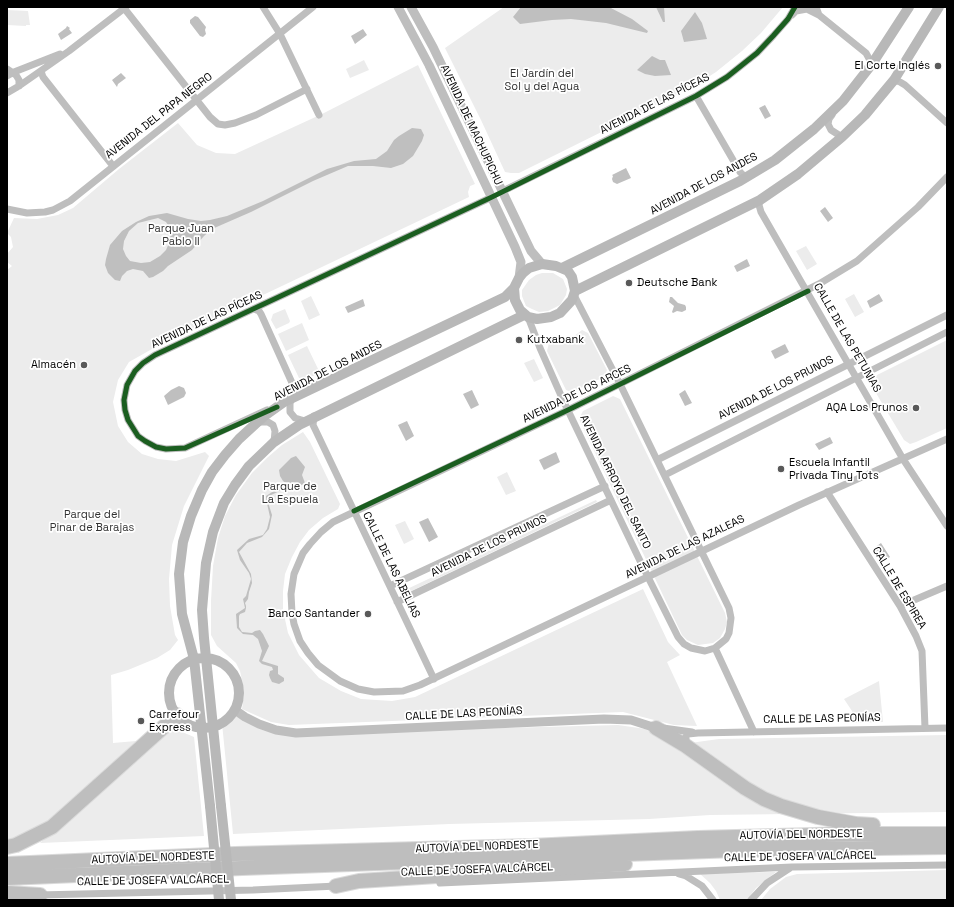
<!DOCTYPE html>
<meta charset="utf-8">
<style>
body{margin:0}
#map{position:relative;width:954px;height:907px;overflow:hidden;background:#fff;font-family:"Space Grotesk",sans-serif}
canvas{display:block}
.frame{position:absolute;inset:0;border:8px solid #000;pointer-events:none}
</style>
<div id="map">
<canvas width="954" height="907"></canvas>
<div class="frame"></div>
</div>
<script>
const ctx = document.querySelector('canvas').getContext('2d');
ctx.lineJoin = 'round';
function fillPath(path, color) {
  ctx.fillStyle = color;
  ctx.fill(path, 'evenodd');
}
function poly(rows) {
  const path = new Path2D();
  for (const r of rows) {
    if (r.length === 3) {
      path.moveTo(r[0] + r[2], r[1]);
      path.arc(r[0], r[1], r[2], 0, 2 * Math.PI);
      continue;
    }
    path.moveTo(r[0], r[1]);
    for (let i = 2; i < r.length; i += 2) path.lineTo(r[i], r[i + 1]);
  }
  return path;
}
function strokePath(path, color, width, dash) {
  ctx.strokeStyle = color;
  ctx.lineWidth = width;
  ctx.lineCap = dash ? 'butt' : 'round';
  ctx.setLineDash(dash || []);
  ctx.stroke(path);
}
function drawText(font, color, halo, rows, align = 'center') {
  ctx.font = font + ' "Space Grotesk",sans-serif';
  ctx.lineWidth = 3.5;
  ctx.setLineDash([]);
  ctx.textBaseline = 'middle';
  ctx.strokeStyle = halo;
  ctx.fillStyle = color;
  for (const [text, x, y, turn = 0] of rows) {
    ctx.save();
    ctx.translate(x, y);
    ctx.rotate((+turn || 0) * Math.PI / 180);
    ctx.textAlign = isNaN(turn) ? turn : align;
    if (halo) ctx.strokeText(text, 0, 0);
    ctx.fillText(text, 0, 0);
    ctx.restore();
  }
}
const green = poly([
 [504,7,783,7,761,33,742,51,716,72,694,86,519,173,511,173,505,172,481,120,445,48],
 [7,10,28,11,30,25,26,25,26,26,7,25],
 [364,60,369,70,350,78,346,69],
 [418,65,475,184,470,186,468,192,469,197,242,305,152,349,129,362,118,380,113,402,118,426,128,442,142,454,158,459,176,461,205,452,209,456,184,506,172,545,169,579,170,606,175,635,178,640,170,650,157,658,128,670,111,675,113,743,136,741,71,802,38,830,7,843,7,270,12,266,7,262,7,254,13,247,11,237,7,233,14,218,37,219,58,215,73,208,119,169,178,123,197,145,216,153,235,154,322,114],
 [806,246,817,264,807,270,796,251],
 [542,273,553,273,563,279,567,289,566,295,560,305,548,311,539,312,532,309,526,306,522,296,522,290,529,280,536,275],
 [854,294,864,312,855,317,845,299],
 [311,296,320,315,309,320,301,301],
 [285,309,290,321,289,323,276,329,271,320,273,314],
 [302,323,309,340,286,351,278,334],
 [582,330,588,333,607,370,604,377,572,392,566,390,547,351,549,343,555,344,569,340],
 [947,340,947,428,916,442,910,444,904,440,873,388,873,382,877,375],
 [307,346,320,373,308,378,299,378,288,355],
 [534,359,543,378,534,382,524,363],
 [613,396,620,399,725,613,727,622,725,629,720,638,713,643,698,645,687,640,682,635,579,419,583,411],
 [303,432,310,442,340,504,338,509,323,518,309,530,300,542,292,557,285,574,283,591,283,610,288,633,299,655,319,678,341,691,361,699,392,701,415,697,643,589,668,642,680,655,667,662,697,726,674,725,623,712,289,725,271,722,242,709,244,695,242,680,240,671,236,663,217,646,211,635,211,601,213,566,218,538,225,516,236,495,252,473,268,457,282,445],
 [507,472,516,491,506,495,497,477],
 [596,500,597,502,407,593,405,590],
 [405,521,414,539,404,544,395,525],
 [879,681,883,722,853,723,852,711,844,699],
 [235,716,277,734,618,725,646,729,690,743,719,739,947,735,947,812,710,815,649,819,449,824,233,834,222,723],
 [173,728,194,737,204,836,40,843],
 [947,870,947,900,761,900,770,889,786,877,797,874],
 [776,872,756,888,747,900,720,900,716,891,710,883,699,873]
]);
const water = poly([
 [521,7,609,7,632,19,648,31,647,33,606,23,571,19,552,20,520,24,513,17],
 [656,7,664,7,665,22,663,22],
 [695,12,702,23,707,39,684,42,681,31],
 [195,16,198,17,206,27,205,30,206,34,203,37,200,36,190,23,190,20],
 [67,26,70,28,69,29,72,33,61,40,58,34,66,28],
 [363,29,367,35,355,44,351,36],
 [652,56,660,60,665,60,671,75,655,76,645,74,637,70],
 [121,73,126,78,118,84,117,87,112,80],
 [765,105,771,116,765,119,759,108],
 [412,128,421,129,424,135,422,141,413,156,403,164,391,168,373,166,348,166,313,181,251,212,212,229,204,236,192,250,168,266,163,271,153,277,149,278,143,271,133,269,127,271,122,276,120,281,115,280,108,273,105,265,106,259,110,245,122,231,136,222,149,216,167,213,188,219,201,221,210,220,227,216,263,201,327,169,354,161,376,159,387,151,394,140,399,136],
 [158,218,166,222,171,230,170,241,166,250,160,256,150,262,141,263,130,261,126,256,123,249,124,241,129,231,138,223],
 [626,168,631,178,617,184,613,182,612,179,613,176,612,175],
 [825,207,833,218,828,222,820,211],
 [747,259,750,266,737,272,734,266],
 [879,294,883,301,870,308,867,301],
 [670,297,672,297,678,303,685,305,686,307,686,310,682,312,677,311,673,313,672,312,674,306,669,302],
 [363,299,365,306,348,313,345,307],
 [785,344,789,352,775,359,771,351],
 [179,386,184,388,186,393,184,397,168,405,164,396,171,390],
 [472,390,479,405,471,409,463,394],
 [685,390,692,403,685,406,679,394],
 [407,421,414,436,406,441,398,425],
 [830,437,833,443,819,450,815,444],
 [556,452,560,462,544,470,539,460],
 [296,456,305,467,302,475,305,483,302,485,294,482,288,487,269,496,267,499,272,515,269,529,262,537,247,543,239,552,251,574,252,583,249,592,248,599,245,603,246,606,246,608,245,612,240,614,239,616,239,627,242,632,252,633,255,631,260,630,263,634,269,646,262,661,278,666,278,674,284,678,284,681,279,684,272,682,270,678,269,675,270,671,273,670,272,667,262,664,259,661,262,651,258,639,253,635,243,634,237,628,236,614,245,608,243,599,246,596,251,579,249,573,240,560,237,550,249,539,263,535,267,529,270,517,266,499,266,496,280,487,288,485,283,481,280,476,279,470,291,458],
 [428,518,438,537,429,542,419,522],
 [881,543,890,557,883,561,874,548]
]);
const minor = poly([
 [263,7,280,34,319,115],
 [816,7,819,15,866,53,872,64],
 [124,8,210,117,218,124,225,125,235,123,256,115,307,89],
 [792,15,796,11,807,9,819,15],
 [7,69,16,75,19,80,19,86],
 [41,71,43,77,113,166],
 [7,76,14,72,60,54],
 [894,80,900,82,905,85,947,123],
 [7,93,19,86,69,51,126,7],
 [696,96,740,172,744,176,747,177],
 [832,115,829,119,828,124,831,130,842,137],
 [947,177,918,207,857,261,819,284,568,410,333,522,321,532,310,544,303,553,294,574,291,594,292,613,294,624,300,641,308,653,318,665,340,681,358,689,374,692,403,691,420,685,799,505,947,439],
 [503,191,696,96,727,77,757,53,773,36,788,19,795,7],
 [760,200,759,205,761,212,903,459,947,526],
 [7,209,27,213,45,212,53,210,70,201,313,7],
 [254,309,259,311,261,314,293,385,294,394,290,403,290,412,295,418,305,421],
 [528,317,540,348,563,400,642,565,678,637,684,644,691,648,705,651,715,648,726,639,729,633,731,618,729,608,620,384,574,295],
 [267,410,185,448,166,449,156,447,145,441,138,436,128,420,125,410,124,400,127,385,135,371,143,363,155,355,492,197],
 [314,416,313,425,315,429,434,679],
 [255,424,261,422,268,422,273,425,275,431,274,442],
 [657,460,947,315],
 [665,475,947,332],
 [827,492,900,606,916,636,922,651,925,728],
 [390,586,605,486],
 [397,602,611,500],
 [900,606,947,586],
 [715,648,754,732],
 [663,728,692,732],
 [686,746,686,736,688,734,698,733,947,728],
 [679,874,686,876,702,886,713,900],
 [440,883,792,867,947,865],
 [38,895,253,890,337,886],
 [751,900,767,883,790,868]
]);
const tertiary = poly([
 [398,7,429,65,515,247,521,262,519,278],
 [411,7,433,47,531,251,542,264],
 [235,710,245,717,259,724,276,730,296,733,604,719,631,720,656,728]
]);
const secondary = poly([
 [542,264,556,266,568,271,572,277,575,291,572,300,560,313,551,317,537,319,528,317,520,310,515,300,514,288,519,278,523,273,529,268,542,264],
 [562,268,740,181,775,160,814,129,843,101,872,64,909,7],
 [575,291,760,200,798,174,842,137,865,115,879,98,894,80,939,7],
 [204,693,35],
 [210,806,194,659,182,614,179,574,183,542,191,516,202,490,212,472,225,455,239,439,263,417,284,402,505,297,514,288],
 [221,806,204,638,202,610,206,563,213,532,224,503,235,485,249,466,274,442,299,425,524,315]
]);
const motorway = poly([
 [656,728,686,746,745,788,764,799,781,806,818,817,856,824,873,825],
 [7,847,16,845,52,827,177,715],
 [7,864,235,854,531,846,698,838,852,834,947,834],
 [7,878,242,868,736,850,947,847],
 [336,886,359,881,625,864],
 [7,893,40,895]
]);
const secondaryBridge = poly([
 [210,806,219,900],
 [221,806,231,900]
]);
const cycleway = poly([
 [277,407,185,448,166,449,156,447,145,441,138,436,128,420,125,410,124,400,127,385,135,371,143,363,155,355,492,197,696,96,727,77,757,53,773,36,788,19,795,7],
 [354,511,568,410,808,291]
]);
const markers = [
 [938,66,4,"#595959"],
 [629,283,4,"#595959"],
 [519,340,4,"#595959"],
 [84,365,4,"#595959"],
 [916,408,4,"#595959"],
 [781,469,4,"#595959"],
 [368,614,4,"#595959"],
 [141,721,4,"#595959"]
];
const poiNames = [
 ["El Corte Inglés",930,66],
 ["Deutsche Bank",637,283,"left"],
 ["Kutxabank",527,340,"left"],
 ["Almacén",76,365],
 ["AQA Los Prunos",908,408],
 ["Escuela Infantil",789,463,"left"],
 ["Privada Tiny Tots",789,476,"left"],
 ["Banco Santander",360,614],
 ["Carrefour",149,715,"left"],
 ["Express",149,728,"left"]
];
const parkNames = [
 ["El Jardín del",542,74],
 ["Sol y del Agua",542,87],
 ["Parque Juan",181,229],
 ["Pablo II",181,242],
 ["Parque de",290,487],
 ["La Espuela",290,500],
 ["Parque del",92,515],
 ["Pinar de Barajas",92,528]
];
const streetNames = [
 ["AVENIDA DE LAS PÍCEAS",655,104,-27],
 ["AVENIDA DEL PAPA NEGRO",159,116,-38],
 ["AVENIDA DE MACHUPICHU",471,125,65],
 ["AVENIDA DE LOS ANDES",704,184,-28],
 ["AVENIDA DE LAS PÍCEAS",207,320,-25],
 ["CALLE DE LAS PETUNIAS",847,338,60],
 ["AVENIDA DE LOS ANDES",328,371,-27],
 ["AVENIDA DE LOS PRUNOS",776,388,-27],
 ["AVENIDA DE LOS ARCES",577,394,-26],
 ["AVENIDA ARROYO DEL SANTO",615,482,64],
 ["AVENIDA DE LOS PRUNOS",489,546,-26],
 ["AVENIDA DE LAS AZALEAS",685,547,-26],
 ["CALLE DE LAS ABELIAS",391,565,64],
 ["CALLE DE ESPIREA",899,588,59],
 ["CALLE DE LAS PEONÍAS",464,714,-3],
 ["CALLE DE LAS PEONÍAS",822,719,-1],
 ["AUTOVÍA DEL NORDESTE",801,835,-1],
 ["AUTOVÍA DEL NORDESTE",477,847,-2],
 ["CALLE DE JOSEFA VALCÁRCEL",800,857,-1],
 ["AUTOVÍA DEL NORDESTE",153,858,-2],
 ["CALLE DE JOSEFA VALCÁRCEL",477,870,-2],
 ["CALLE DE JOSEFA VALCÁRCEL",153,881,-1]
];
fillPath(green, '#ececec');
fillPath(water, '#bfbfbf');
strokePath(motorway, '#dbdbdb', 16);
strokePath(minor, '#bebebe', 7);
strokePath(tertiary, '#bebebe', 9);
strokePath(secondary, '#b8b8b8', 10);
strokePath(motorway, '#bebebe', 14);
strokePath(secondaryBridge, '#b8b8b8', 10);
strokePath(cycleway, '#1b5e20', 5);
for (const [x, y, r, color] of markers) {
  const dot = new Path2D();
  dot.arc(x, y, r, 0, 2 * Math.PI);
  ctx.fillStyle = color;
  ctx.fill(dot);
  strokePath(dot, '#fff', 1.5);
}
drawText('11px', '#000', '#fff', poiNames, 'right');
drawText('11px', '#333', '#fff', parkNames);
drawText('11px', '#000', '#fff', streetNames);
</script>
